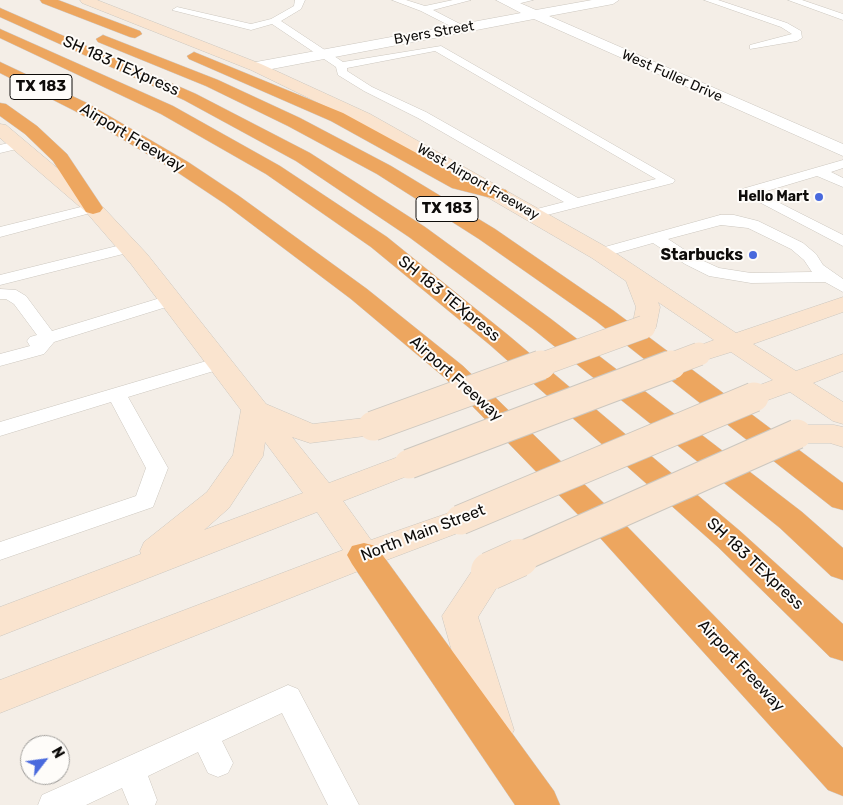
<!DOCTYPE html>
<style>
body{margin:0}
#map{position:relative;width:843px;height:805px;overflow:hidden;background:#f4eee7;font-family:Rubik,sans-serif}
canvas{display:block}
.north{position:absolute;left:20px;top:735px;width:50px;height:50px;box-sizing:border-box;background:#fefcf9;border:1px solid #9e9c99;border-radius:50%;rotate:60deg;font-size:14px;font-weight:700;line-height:20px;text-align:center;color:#0e0c0a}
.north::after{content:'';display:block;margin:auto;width:18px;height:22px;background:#4969dd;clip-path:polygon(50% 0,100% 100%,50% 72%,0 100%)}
</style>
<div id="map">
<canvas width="843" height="805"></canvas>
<div class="north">N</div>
</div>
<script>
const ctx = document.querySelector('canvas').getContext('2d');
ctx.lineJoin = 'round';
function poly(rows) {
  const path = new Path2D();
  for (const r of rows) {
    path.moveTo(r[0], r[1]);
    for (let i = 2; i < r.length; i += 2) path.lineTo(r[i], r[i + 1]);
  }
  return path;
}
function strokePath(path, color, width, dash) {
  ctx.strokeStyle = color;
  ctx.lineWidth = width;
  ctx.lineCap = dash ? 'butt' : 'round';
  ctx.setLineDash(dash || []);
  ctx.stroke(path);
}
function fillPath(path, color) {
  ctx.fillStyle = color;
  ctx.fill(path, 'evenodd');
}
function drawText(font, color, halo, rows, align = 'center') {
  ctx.font = font + ' Rubik,sans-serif';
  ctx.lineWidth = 4;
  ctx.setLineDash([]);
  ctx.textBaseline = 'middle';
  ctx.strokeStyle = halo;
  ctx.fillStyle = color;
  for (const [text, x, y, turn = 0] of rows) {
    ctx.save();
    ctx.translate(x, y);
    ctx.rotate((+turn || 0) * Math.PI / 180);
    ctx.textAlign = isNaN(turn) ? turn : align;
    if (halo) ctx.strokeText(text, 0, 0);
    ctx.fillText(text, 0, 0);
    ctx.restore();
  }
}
const service = poly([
 [295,0,305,0,301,9,281,21,343,62,441,46,675,180,673,183,539,217,529,217,527,214,529,211,564,202,418,118,364,91,338,75,336,67,272,24,251,30,172,10,177,7,251,24,271,19,294,6,295,0],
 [435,51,656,179,578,198,426,112,372,87,347,71,347,68,435,51],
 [392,0,406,0,425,6,453,0,471,0,433,10,464,26,464,30,460,31,421,11,392,0],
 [533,0,509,6,504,3,510,0,533,0],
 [704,0,718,0,787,23,801,31,802,38,797,41,750,49,750,45,792,34,781,27,704,0],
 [788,0,802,0,843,14,843,20,788,0],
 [20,140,27,144,25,147,0,153,0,145,20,140],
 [843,160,843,168,831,172,843,178,843,187,817,176,760,193,843,235,843,246,740,192,742,189,843,160],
 [93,204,100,208,98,211,0,237,0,227,93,204],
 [720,215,734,215,758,221,803,243,816,254,823,265,843,279,843,292,825,282,751,283,709,276,685,264,653,243,600,258,592,253,594,250,720,215],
 [721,225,748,228,791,249,804,260,812,272,751,273,719,268,697,258,668,239,721,225],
 [129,243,137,248,135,251,0,285,0,275,129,243],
 [0,289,16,290,26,296,52,331,170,295,176,296,179,300,176,304,54,342,44,354,0,366,0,354,30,346,27,341,30,337,37,335,14,304,6,299,0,299,0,289],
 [220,357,227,359,229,363,227,367,128,397,168,468,153,507,0,560,0,542,136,496,146,468,111,402,0,436,0,422,220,357],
 [288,685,298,689,359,805,328,805,282,713,222,741,233,763,228,773,218,777,208,773,198,752,148,776,157,800,155,805,129,805,122,788,86,805,38,805,42,795,288,685]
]);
const minor = poly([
 [496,0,513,0,536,10,592,0,619,0,613,4,549,16,843,144,843,156,534,19,256,72,248,67,256,62,521,13,496,0]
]);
const secondary = poly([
 [80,0,97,0,261,64,370,114,608,248,736,333,843,297,843,312,753,344,796,371,843,354,843,371,813,383,843,402,843,424,833,421,790,392,754,405,744,403,740,397,744,391,773,380,731,352,699,362,690,359,686,354,690,349,714,340,658,302,660,307,656,327,653,332,644,334,635,332,632,327,636,307,626,281,592,258,358,122,251,70,82,3,80,0],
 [0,124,6,125,100,204,147,254,266,404,313,424,373,417,383,420,387,426,383,432,373,435,310,443,292,437,329,483,398,457,409,454,420,457,424,464,420,471,343,501,371,540,460,509,471,512,476,520,471,528,376,564,0,713,0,680,343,550,317,512,0,636,0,607,141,554,140,551,144,542,207,492,233,455,241,410,131,264,86,212,0,138,0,124],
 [265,442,303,493,204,530,229,508,263,456,265,442],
 [797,425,834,425,843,427,843,447,830,443,797,443,787,441,783,434,787,427,797,425],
 [490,558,502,562,507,571,478,617,514,730,508,742,494,748,480,742,474,730,442,616,478,562,490,558]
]);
const motorway = poly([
 [40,0,58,0,140,31,142,34,135,38,130,37,42,3,40,0],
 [0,8,196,94,310,153,425,227,551,319,802,512,843,548,843,580,831,576,780,528,533,329,409,237,296,161,184,100,0,17,0,8],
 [0,29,173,106,280,166,387,237,508,335,740,531,843,624,843,661,830,657,718,547,490,345,371,247,266,174,161,114,0,38,0,29],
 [103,35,218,80,300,118,391,166,495,229,614,311,843,483,843,510,832,507,596,321,479,239,377,174,288,126,206,86,98,42,96,39,103,35],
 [194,52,343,113,466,180,506,190,509,194,506,198,499,200,452,188,331,121,189,59,187,56,194,52],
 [0,62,87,103,188,162,239,196,367,289,463,366,615,514,843,748,843,796,828,790,593,530,445,378,351,299,225,204,174,170,75,111,0,73,0,62],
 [0,103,6,104,37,126,67,154,103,208,100,212,93,214,86,212,53,161,25,134,0,116,0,103],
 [364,543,376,546,554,791,560,805,515,805,352,564,347,555,352,546,364,543]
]);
const secondaryBridgeFar2 = poly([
 [537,366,644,327],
 [667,366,699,354]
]);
const secondaryBridgeFar1 = poly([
 [373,426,541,365],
 [409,464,671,365],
 [460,520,754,397],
 [516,559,797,434]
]);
const secondaryBridge = poly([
 [490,571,519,558]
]);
const markers = [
 [819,197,5,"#4969dd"],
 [753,255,5,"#4969dd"]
];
const farStreetnames = [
 ["Byers Street",434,33,-10],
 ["West Fuller Drive",672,76,24],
 ["West Airport Freeway",478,182,30]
];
const farPoinames = [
 ["Hello Mart",809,197]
];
const shields = [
 [41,87,62],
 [447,209,62]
];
const shieldNames = [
 ["TX 183",41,87],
 ["TX 183",447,209]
];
const streetNames = [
 ["SH 183 TEXpress",121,66,24],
 ["Airport Freeway",132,138,31],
 ["SH 183 TEXpress",449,299,39],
 ["Airport Freeway",456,379,42],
 ["North Main Street",423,533,-21],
 ["SH 183 TEXpress",755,564,43],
 ["Airport Freeway",741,666,47]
];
const poiNames = [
 ["Starbucks",743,255]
];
strokePath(service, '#ccc7bf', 1);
strokePath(minor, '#ccc7bf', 1);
strokePath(secondary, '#ccc7bf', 1);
strokePath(motorway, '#cfcece', 1);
fillPath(service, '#fff');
fillPath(minor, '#fff');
fillPath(secondary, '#fae4cf');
fillPath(motorway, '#eda65f');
strokePath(secondaryBridgeFar2, '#ccc7bf', 24, []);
strokePath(secondaryBridgeFar1, '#ccc7bf', 31, []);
strokePath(secondaryBridge, '#ccc7bf', 39, []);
strokePath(secondaryBridgeFar2, '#fae4cf', 23);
strokePath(secondaryBridgeFar1, '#fae4cf', 29);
strokePath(secondaryBridge, '#fae4cf', 38);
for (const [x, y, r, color] of markers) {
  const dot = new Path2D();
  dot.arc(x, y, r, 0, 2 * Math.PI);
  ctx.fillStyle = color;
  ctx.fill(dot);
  strokePath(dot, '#fefcf9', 2);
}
drawText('14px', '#0e0c0a', '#fefcf9', farStreetnames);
drawText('bold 14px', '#0e0c0a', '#fefcf9', farPoinames, 'right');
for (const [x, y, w] of shields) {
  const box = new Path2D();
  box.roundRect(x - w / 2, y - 12.5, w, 25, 4);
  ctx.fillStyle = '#fefcf9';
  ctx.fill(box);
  strokePath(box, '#0e0c0a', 1);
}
drawText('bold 15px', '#0e0c0a', null, shieldNames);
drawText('16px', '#0e0c0a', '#fefcf9', streetNames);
drawText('bold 16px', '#0e0c0a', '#fefcf9', poiNames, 'right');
</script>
